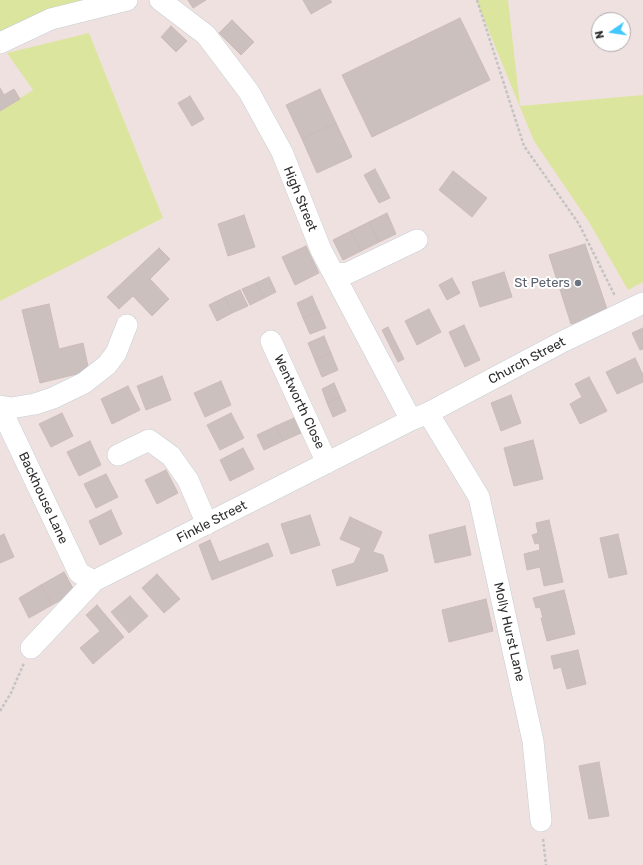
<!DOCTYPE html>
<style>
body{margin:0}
#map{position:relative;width:643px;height:865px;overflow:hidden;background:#efe1e0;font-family:Rubik,sans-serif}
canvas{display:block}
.north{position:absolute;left:591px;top:12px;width:40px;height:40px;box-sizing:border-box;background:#fff;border:1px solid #ababab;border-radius:50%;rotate:257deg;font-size:11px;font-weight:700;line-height:16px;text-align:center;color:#2e2e2e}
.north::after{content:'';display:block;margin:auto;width:14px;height:18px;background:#40c7fc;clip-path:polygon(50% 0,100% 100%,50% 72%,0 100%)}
</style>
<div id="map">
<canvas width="643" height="865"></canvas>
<div class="north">N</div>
</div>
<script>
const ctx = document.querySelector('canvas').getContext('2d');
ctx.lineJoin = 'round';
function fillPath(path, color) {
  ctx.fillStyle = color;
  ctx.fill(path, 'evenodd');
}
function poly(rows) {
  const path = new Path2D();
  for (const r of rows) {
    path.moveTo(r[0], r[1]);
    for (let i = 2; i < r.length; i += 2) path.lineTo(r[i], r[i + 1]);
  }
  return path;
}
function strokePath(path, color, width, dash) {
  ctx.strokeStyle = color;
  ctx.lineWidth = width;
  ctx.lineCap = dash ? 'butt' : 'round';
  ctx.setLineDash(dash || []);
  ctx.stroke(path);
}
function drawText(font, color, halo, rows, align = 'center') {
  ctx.font = font + ' Rubik,sans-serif';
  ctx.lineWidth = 4;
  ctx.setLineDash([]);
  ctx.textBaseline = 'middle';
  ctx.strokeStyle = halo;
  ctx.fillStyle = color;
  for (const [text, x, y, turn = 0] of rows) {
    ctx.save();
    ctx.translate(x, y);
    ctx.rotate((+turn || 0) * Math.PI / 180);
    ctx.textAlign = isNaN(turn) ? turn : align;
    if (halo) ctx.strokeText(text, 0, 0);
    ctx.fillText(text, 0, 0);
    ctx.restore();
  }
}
const green = poly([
 [0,0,127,0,0,43],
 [476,0,508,0,520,106,643,95,643,282,628,290,589,222,534,141],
 [89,33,163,218,0,301,0,111,33,90,7,53]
]);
const building = poly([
 [188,0,206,0,193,8,188,0],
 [303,0,330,0,332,2,311,14,303,0],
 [460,18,490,80,372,137,342,75,460,18],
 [232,20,254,42,241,55,219,33,232,20],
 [171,26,187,41,176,52,161,37,171,26],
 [0,88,4,95,14,89,20,99,0,111,0,88],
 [320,89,336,123,302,139,286,105,320,89],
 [190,96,204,119,192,126,178,103,190,96],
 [336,123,352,157,317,173,302,139,336,123],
 [375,169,390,198,379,203,364,175,375,169],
 [453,171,487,198,472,217,439,190,453,171],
 [387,213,396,234,379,242,369,222,387,213],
 [244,215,255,247,228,256,218,224,244,215],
 [369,222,379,242,361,251,351,231,369,222],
 [351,231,361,251,343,260,333,240,351,231],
 [585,244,608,312,571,324,549,255,585,244],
 [306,246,319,273,295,285,282,257,306,246],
 [159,248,170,259,150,279,169,299,152,316,133,296,119,309,107,297,159,248],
 [504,272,512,297,480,307,472,282,504,272],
 [269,277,276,292,264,298,256,283,269,277],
 [452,278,460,293,447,300,439,285,452,278],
 [256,283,264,298,250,305,242,289,256,283],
 [240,290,248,306,232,313,225,297,240,290],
 [312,296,319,312,303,318,297,303,312,296],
 [225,297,232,313,217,321,209,305,225,297],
 [49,304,59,349,83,343,89,371,40,383,22,310,49,304],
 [429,309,441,332,417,345,405,321,429,309],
 [319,312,326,328,310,334,303,318,319,312],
 [464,325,480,360,465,367,449,332,464,325],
 [388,327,404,359,398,362,382,330,388,327],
 [643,328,643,349,640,350,632,333,643,328],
 [324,336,331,353,315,360,308,343,324,336],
 [331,353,338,370,322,377,315,360,331,353],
 [635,358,643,375,643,382,617,394,606,372,635,358],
 [162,376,171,400,146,410,137,386,162,376],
 [589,377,607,411,580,424,570,404,582,397,575,384,589,377],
 [221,381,231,405,205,417,194,393,221,381],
 [334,383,340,397,327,403,322,389,334,383],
 [128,386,140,410,112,424,101,399,128,386],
 [511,395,521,423,501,431,491,403,511,395],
 [340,397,346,411,333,417,327,403,340,397],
 [62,413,73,436,51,447,39,424,62,413],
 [231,413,244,438,220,450,207,425,231,413],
 [294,418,301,433,283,441,276,426,294,418],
 [276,426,283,441,264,450,257,435,276,426],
 [533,440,543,479,514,486,504,448,533,440],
 [90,441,101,465,79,476,67,452,90,441],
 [243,448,254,469,230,481,220,460,243,448],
 [166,470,178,493,157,504,145,480,166,470],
 [106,474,118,497,96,508,84,484,106,474],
 [111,510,122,534,100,545,89,521,111,510],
 [310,515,320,545,291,554,281,524,310,515],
 [350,517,382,532,373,552,383,555,388,571,337,586,332,570,354,563,361,548,340,539,350,517],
 [549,520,563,582,544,586,540,567,527,570,524,554,540,550,539,543,535,544,532,535,538,533,536,523,549,520],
 [465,526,471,555,435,563,429,535,465,526],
 [4,534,14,557,0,563,0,536,4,534],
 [618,534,627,574,609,578,600,538,618,534],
 [210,540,219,562,268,543,273,556,212,580,199,545,210,540],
 [64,572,75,592,52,605,41,585,64,572],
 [157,574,180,599,164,613,142,588,157,574],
 [41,585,52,605,29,618,19,598,41,585],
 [564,590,575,634,547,641,541,618,543,618,540,607,536,608,533,598,564,590],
 [130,596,148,616,129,633,111,612,130,596],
 [486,599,493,631,449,642,442,610,486,599],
 [97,605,124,637,93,664,80,648,100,631,86,615,97,605],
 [578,650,586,684,567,689,561,667,554,669,551,656,578,650],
 [599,762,609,816,589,819,579,766,599,762]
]);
const path = poly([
 [477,0,524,146,579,224,615,296],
 [0,711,11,693,24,663],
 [543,839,546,865]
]);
const minor = poly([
 [160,0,206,35,249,92,282,152,321,250,411,420],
 [0,43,51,19,127,0],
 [334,274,348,273,417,240],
 [271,341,327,463],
 [0,406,11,408,35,404,53,398,84,383,107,365,116,353,127,325],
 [0,407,79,573,94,581],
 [428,413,479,497,533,741,541,821],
 [118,455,149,440,171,456,188,480,207,524],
 [31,648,94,581,411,420,428,413,564,341,643,303]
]);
const markers = [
 [578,283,4,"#6b7280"]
];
const streetNames = [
 ["High Street",300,199,68],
 ["Church Street",527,361,-28],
 ["Wentworth Close",299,402,65],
 ["Backhouse Lane",43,498,65],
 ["Finkle Street",212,522,-27],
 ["Molly Hurst Lane",509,632,77]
];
const worshipNames = [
 ["St Peters",570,283]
];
fillPath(green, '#dce59d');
fillPath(building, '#cbc0be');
strokePath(building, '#cbbbb9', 1);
strokePath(minor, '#c4cfd4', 22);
strokePath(path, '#c4c4c4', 2.5, [3, 2]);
strokePath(minor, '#fff', 21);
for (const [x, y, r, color] of markers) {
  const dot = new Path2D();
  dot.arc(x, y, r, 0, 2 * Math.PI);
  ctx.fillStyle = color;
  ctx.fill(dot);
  strokePath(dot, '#fff', 1.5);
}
drawText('13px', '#2e2e2e', '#fff', streetNames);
drawText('13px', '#5b616d', '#fff', worshipNames, 'right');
</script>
